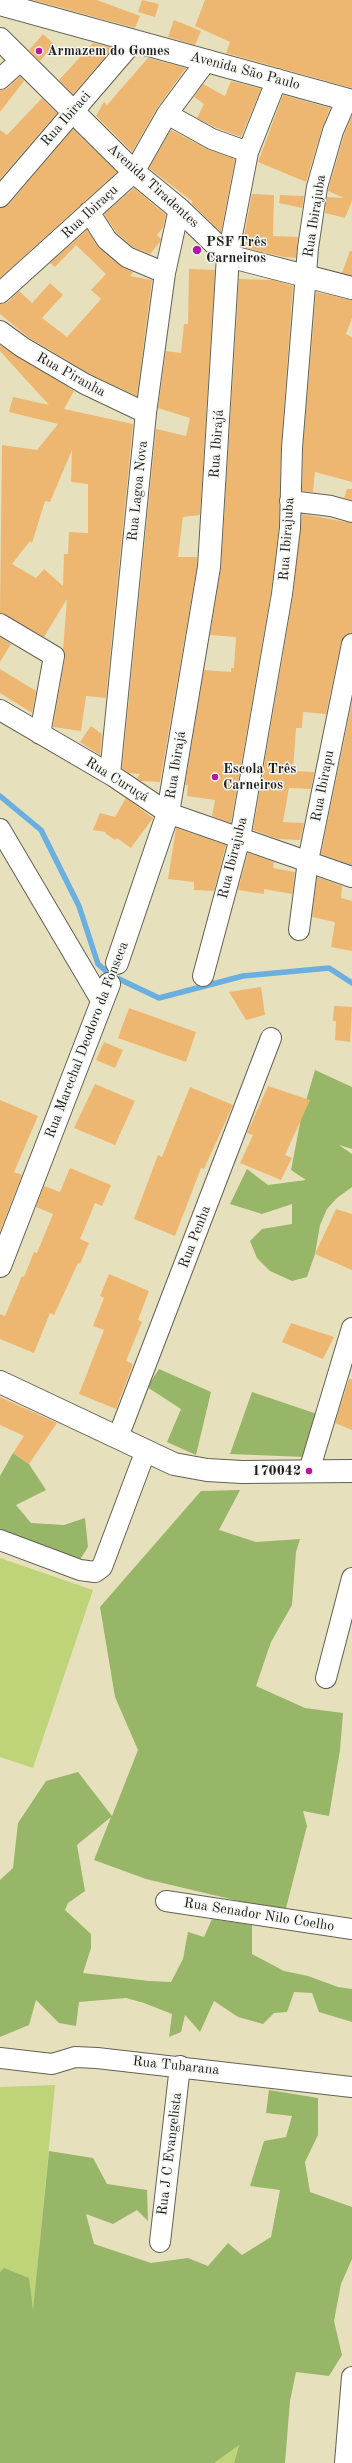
<!DOCTYPE html>
<meta charset="utf-8">
<style>
body{margin:0}
canvas{display:block;background:#e7e0bd}
</style>
<canvas width="352" height="2463"></canvas>
<script>
const ctx = document.querySelector('canvas').getContext('2d');
ctx.lineJoin = 'round';
function fillPath(path, color) {
  ctx.fillStyle = color;
  ctx.fill(path, 'evenodd');
}
function poly(rows) {
  const path = new Path2D();
  for (const r of rows) {
    path.moveTo(r[0], r[1]);
    for (let i = 2; i < r.length; i += 2) path.lineTo(r[i], r[i + 1]);
  }
  return path;
}
function strokePath(path, color, width, dash) {
  ctx.strokeStyle = color;
  ctx.lineWidth = width;
  ctx.lineCap = dash ? 'butt' : 'round';
  ctx.setLineDash(dash || []);
  ctx.stroke(path);
}
function drawText(font, color, halo, rows, align = 'center') {
  ctx.font = font + ' "Old Standard TT",serif';
  ctx.lineWidth = 3;
  ctx.setLineDash([]);
  ctx.textBaseline = 'middle';
  ctx.strokeStyle = halo;
  ctx.fillStyle = color;
  for (const [text, x, y, turn = 0] of rows) {
    ctx.save();
    ctx.translate(x, y);
    ctx.rotate((+turn || 0) * Math.PI / 180);
    ctx.textAlign = isNaN(turn) ? turn : align;
    if (halo) ctx.strokeText(text, 0, 0);
    ctx.fillText(text, 0, 0);
    ctx.restore();
  }
}
const green = poly([
 [0,1558,93,1590,33,1768,0,1757],
 [55,2085,33,2313,239,2444,234,2463,0,2463,0,2087]
]);
const forest = poly([
 [315,1070,352,1087,352,1149,339,1145,352,1154,352,1187,337,1198,327,1209,320,1225,315,1254,307,1277,292,1281,270,1271,257,1258,250,1241,262,1229,292,1224,292,1204,262,1214,230,1204,247,1169,268,1185,306,1180,291,1170,301,1118],
 [159,1369,211,1392,196,1455,167,1442,181,1409,147,1387],
 [252,1392,317,1414,305,1457,230,1454],
 [13,1453,29,1464,46,1490,16,1505,31,1523,64,1525,85,1518,88,1547,76,1566,0,1533,0,1476],
 [240,1490,219,1530,256,1542,300,1539,296,1552,292,1605,271,1642,256,1686,305,1708,343,1713,340,1750,329,1816,303,1811,307,1826,285,1912,146,1879,94,1860,111,1817,77,1845,85,1891,68,1903,65,1910,91,1934,91,1948,83,1973,149,1981,171,1982,183,1959,188,1932,204,1937,212,1919,252,1925,252,1954,284,1971,308,1976,338,1987,352,1989,352,2022,319,2012,312,1993,294,1992,287,2012,274,2013,263,2024,238,2017,214,2001,200,2032,185,2015,181,2032,169,2037,172,2014,144,2003,126,1998,79,2002,76,2026,59,2023,36,2000,29,2025,0,2037,0,1880,13,1868,18,1823,46,1781,78,1772,112,1816,138,1750,115,1697,100,1607,201,1491],
 [269,2090,318,2098,318,2135,305,2162,310,2192,352,2207,352,2259,341,2284,334,2321,342,2355,329,2376,296,2372,290,2401,285,2463,234,2463,239,2445,214,2463,0,2463,0,2272,4,2268,29,2278,33,2310,49,2151,93,2158,107,2184,147,2190,148,2221,137,2210,113,2224,86,2214,94,2244,151,2263,188,2258,208,2266,228,2243,242,2255,271,2237,280,2190,250,2186,264,2141,286,2137,292,2116,266,2113]
]);
const stream = poly([
 [0,796,41,830,79,906,98,964,107,972],
 [119,979,159,998,243,976,329,968,352,983]
]);
const building = poly([
 [33,0,97,0,140,16,135,28],
 [142,0,159,4,155,17,138,12],
 [205,0,352,0,352,88,226,53,230,42,195,26],
 [174,20,201,31,195,45,168,37],
 [43,34,54,44,40,61,29,50],
 [93,43,113,48,73,94,59,80],
 [148,58,186,68,157,108,132,152,96,116,104,102,107,105],
 [20,76,24,81,0,112,0,90,8,88],
 [231,81,261,89,241,137,217,128,197,118,204,104,194,97,203,84,225,96],
 [283,95,330,108,322,128,306,182,258,162],
 [42,98,57,113,0,179,0,130,7,135],
 [352,116,352,201,345,218,325,213,327,197,344,198,328,191,344,135],
 [73,129,117,172,0,278,0,208,9,204],
 [171,130,207,149,235,159,221,232,192,204,192,201,149,168],
 [134,188,166,215,163,228,157,235,161,239,160,242,150,254,133,247,116,232,104,214],
 [252,194,274,195,273,236,298,237,296,258,284,257,242,247],
 [280,195,304,196,302,208,279,203],
 [87,230,100,249,120,266,133,272,130,276,152,280,137,396,90,374,28,337,0,314,0,304,8,302,19,291,32,303,50,283,63,295,42,318,67,337,101,299,91,290,106,274,76,245,55,267,50,263],
 [350,251,352,251,352,275,342,273],
 [189,269,215,270,200,515,183,517,178,557,197,557,197,566,160,782,141,781,137,778,140,774,129,773,122,768,156,429,186,436,190,418,158,408,166,351,181,353,184,324,188,324],
 [239,279,273,280,293,286,281,447,279,527,271,592,231,823,212,816,215,800,187,796,188,785,185,785,204,670,231,672,231,668,234,668,236,637,210,635,221,568],
 [316,292,352,300,352,318,346,334,352,337,352,482,315,472,313,492,302,491,303,449],
 [0,345,74,391,64,409,133,424,106,698,86,696,81,731,53,727,65,658,63,650,67,599,44,637,0,613,2,445,37,450,58,424,9,412,13,397,49,405,0,351],
 [72,450,71,482,88,484,88,533,69,532,68,554,64,554,63,586,44,569,36,578,12,564,30,541,32,543,45,501,50,502],
 [347,489,352,489,352,500,344,498],
 [302,514,352,523,352,633,344,636,341,642,326,714,303,712,302,728,296,728,293,771,314,772,311,789,289,788,283,822,304,823,300,840,278,839,253,830,293,596],
 [0,637,11,644,0,662],
 [0,669,36,691,32,713,0,693],
 [352,702,352,865,321,854],
 [91,726,102,734,100,755,80,742],
 [126,798,153,818,131,848,117,838,115,840,105,833,106,832,93,830,100,813,115,817],
 [176,828,226,845,214,891,194,890,194,882,168,879],
 [248,853,274,862,273,868,295,872,292,894,264,889,264,894,238,890],
 [317,877,342,886,341,898,352,901,352,951,331,947,335,922,312,917],
 [261,987,265,1015,246,1020,229,992],
 [334,1006,352,1007,350,1042,335,1040,336,1021,333,1021],
 [129,1008,196,1032,186,1062,118,1038],
 [104,1042,123,1050,115,1068,96,1060],
 [95,1084,135,1101,115,1145,74,1128],
 [268,1086,310,1100,285,1155,292,1158,281,1180,240,1163,253,1135,247,1133],
 [190,1087,233,1105,204,1169,201,1168,175,1236,134,1219,158,1155,162,1157],
 [0,1100,38,1116,14,1172,22,1175,0,1231],
 [70,1168,111,1185,102,1206,95,1203,80,1239,89,1243,80,1264,78,1263,54,1315,50,1313,34,1353,0,1339,0,1314,5,1316,22,1276,24,1277,34,1252,37,1253,53,1214,36,1207,44,1186,60,1192],
 [336,1209,352,1214,352,1270,315,1254],
 [109,1274,149,1291,138,1320,142,1322,126,1361,133,1364,116,1409,79,1394,104,1330,93,1326,104,1298,100,1296],
 [291,1323,334,1337,323,1359,282,1342],
 [349,1379,352,1379,352,1430,335,1423],
 [0,1397,57,1423,29,1464,13,1453,24,1436,0,1425]
]);
const minor = poly([
 [0,79,21,60],
 [167,114,212,139,248,152],
 [0,197,133,42],
 [89,212,107,240,127,257,165,273],
 [228,256,248,152,277,79],
 [0,293,134,172,167,114,207,60],
 [0,331,22,347,85,384,146,413],
 [290,501,331,506,352,512],
 [0,624,54,656,40,734],
 [0,710,113,776,168,813,352,877],
 [110,774,146,413,165,273,179,209],
 [0,829,102,1002],
 [299,930,308,861,352,644],
 [203,976,240,838,282,594,290,528,292,448,308,248,317,187,333,131,347,99],
 [118,1437,271,1038],
 [309,1471,352,1328],
 [0,1540,80,1570,95,1572,102,1567,146,1450],
 [326,1678,352,1578],
 [166,1901,352,1929],
 [0,2058,52,2064,75,2057,97,2058,352,2087],
 [160,2242,180,2066],
 [345,2463,352,2377]
]);
const tertiary = poly([
 [0,39,134,172,179,209,228,256,352,288],
 [117,963,168,813,209,567,228,256],
 [0,1266,109,984]
]);
const secondary = poly([
 [0,4,352,101],
 [0,1382,174,1464,207,1470,242,1472,352,1471]
]);
const markers = [
 [39,51,4,"#b5179e"],
 [197,250,5,"#b5179e"],
 [215,777,4,"#b5179e"],
 [309,1471,4,"#b5179e"]
];
const poiNames = [
 ["Armazem do Gomes",47,51],
 ["PSF Três",206,242],
 ["Carneiros",206,258],
 ["Escola Três",223,769],
 ["Carneiros",223,785],
 ["170042",301,1471,"right"]
];
const streetNames = [
 ["Avenida São Paulo",245,71,15],
 ["Rua Ibiraci",66,119,-49],
 ["Avenida Tiradentes",153,186,42],
 ["Rua Ibiraçu",90,212,-43],
 ["Rua Ibirajuba",315,216,-81],
 ["Rua Piranha",71,375,29],
 ["Rua Ibirajá",217,444,-86],
 ["Rua Lagoa Nova",138,491,-84],
 ["Rua Ibirajuba",287,539,-86],
 ["Rua Ibirajá",176,765,-81],
 ["Rua Curuçá",117,780,32],
 ["Rua Ibirapu",323,786,-79],
 ["Rua Ibirajuba",233,858,-76],
 ["Rua Marechal Deodoro da Fonseca",87,1040,-69],
 ["Rua Penha",195,1237,-69],
 ["Rua Senador Nilo Coelho",259,1915,9],
 ["Rua Tubarana",176,2066,6],
 ["Rua J C Evangelista",170,2154,-83]
];
fillPath(green, '#bfd478');
fillPath(forest, '#97b668');
strokePath(stream, '#6aafe0', 5.5);
fillPath(building, '#eeb771');
strokePath(minor, '#636154', 22);
strokePath(tertiary, '#636154', 24);
strokePath(secondary, '#636154', 24);
strokePath(minor, '#fff', 20);
strokePath(tertiary, '#fff', 22);
strokePath(secondary, '#fff', 22);
for (const [x, y, r, color] of markers) {
  const dot = new Path2D();
  dot.arc(x, y, r, 0, 2 * Math.PI);
  ctx.fillStyle = color;
  ctx.fill(dot);
  strokePath(dot, '#f6f6f2', 1.5);
}
drawText('bold 14px', '#1c1c1c', '#f6f6f2', poiNames, 'left');
drawText('14px', '#1c1c1c', '#f6f6f2', streetNames);
</script>
